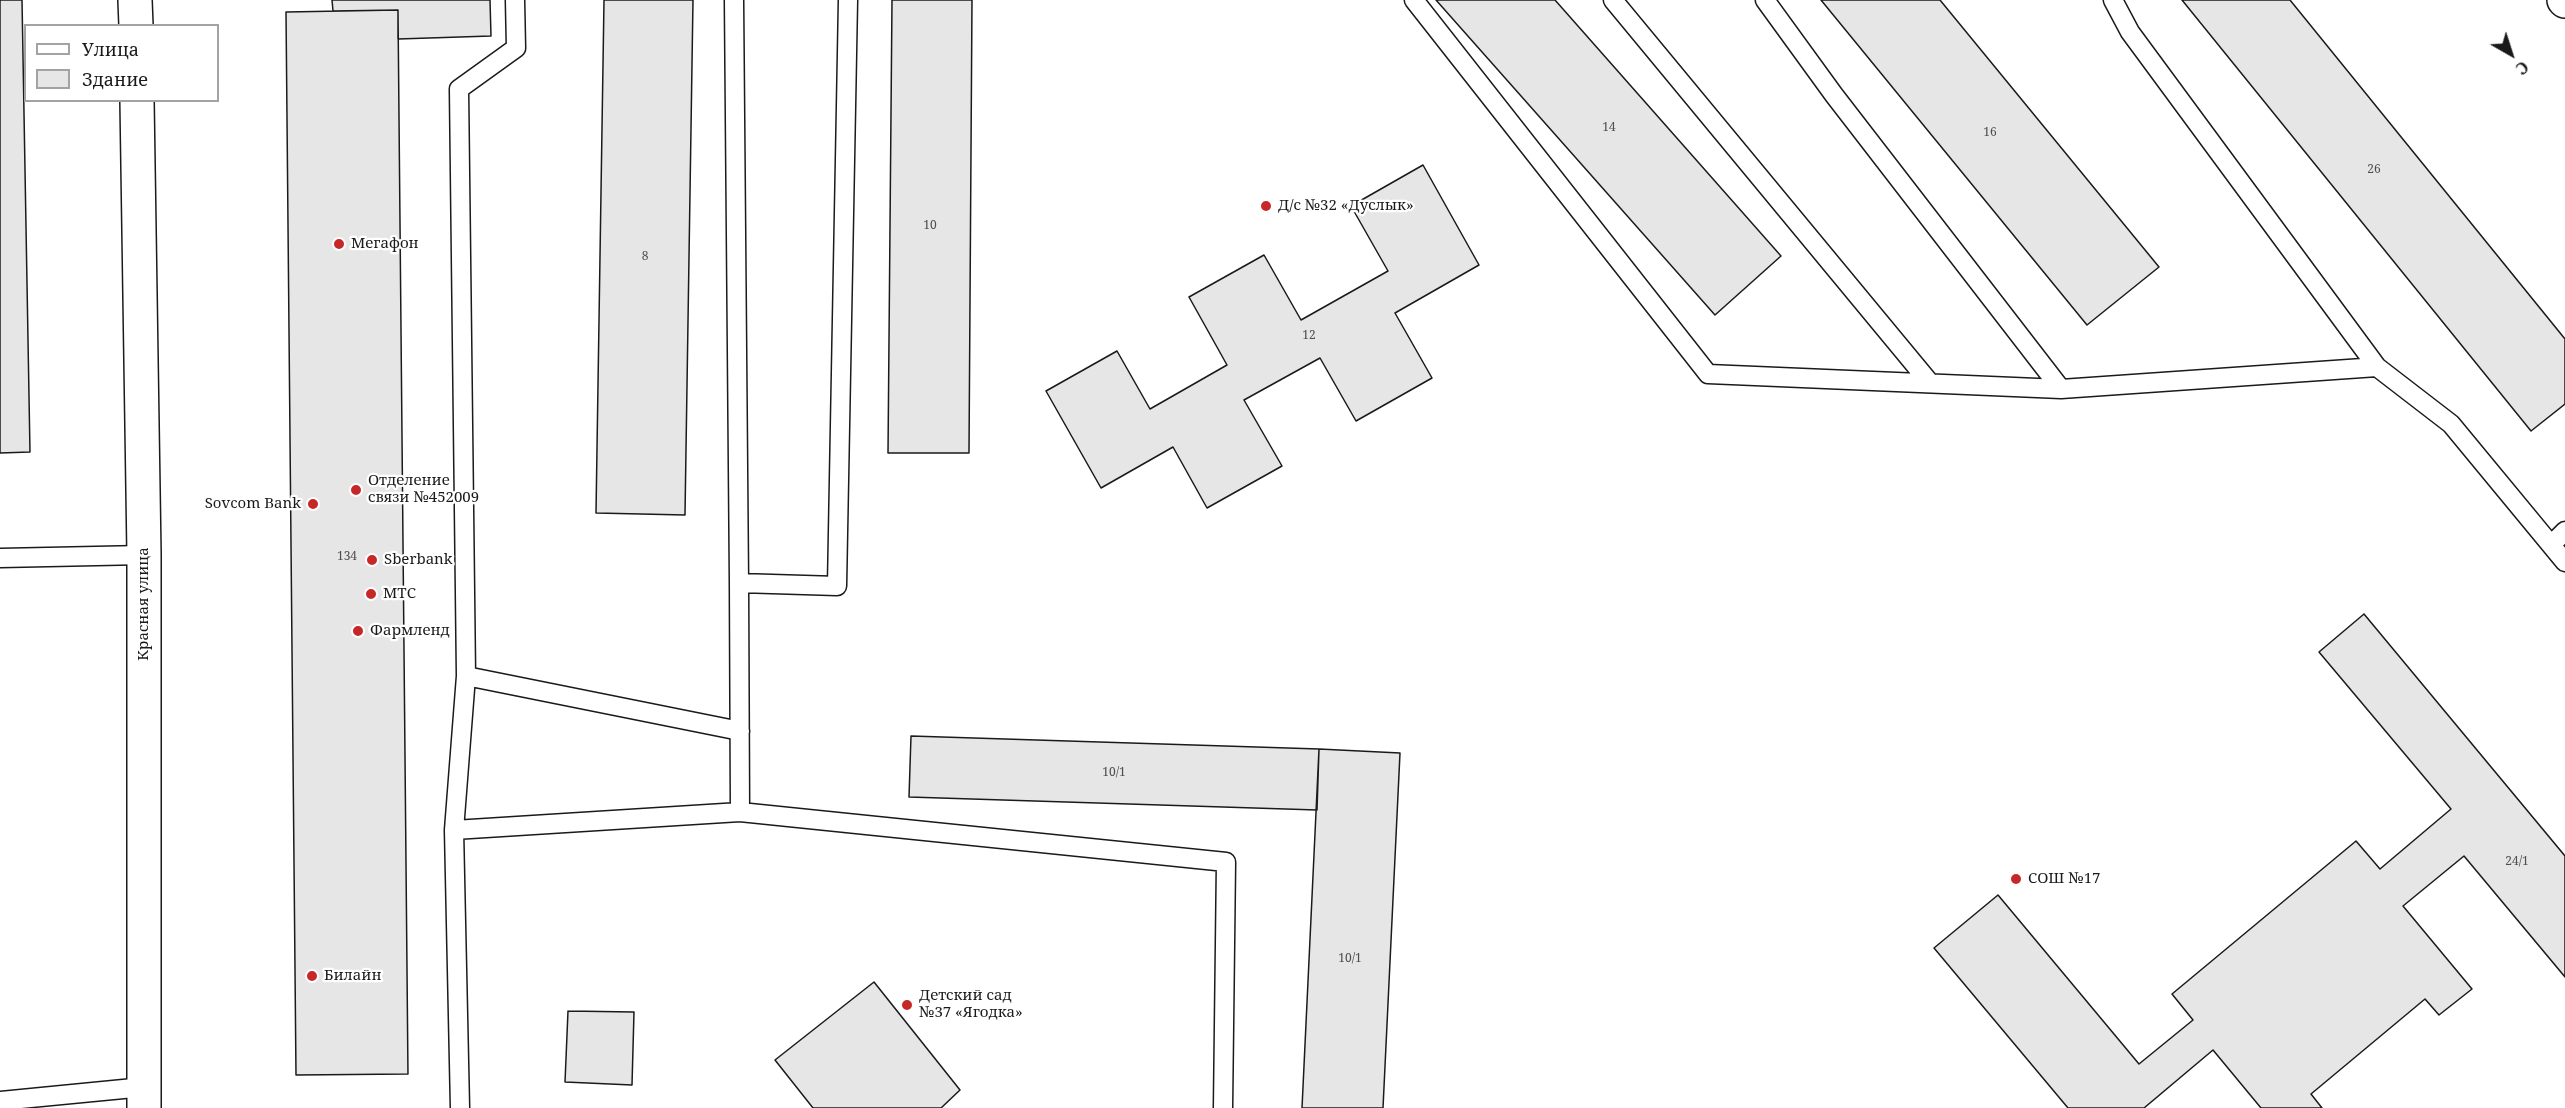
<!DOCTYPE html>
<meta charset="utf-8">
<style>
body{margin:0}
#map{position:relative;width:2565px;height:1108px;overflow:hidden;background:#fff;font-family:"Noto Serif",serif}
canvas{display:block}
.legend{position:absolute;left:24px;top:24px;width:195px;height:78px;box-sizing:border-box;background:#fff;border:2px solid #a3a3a3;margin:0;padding:8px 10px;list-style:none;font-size:18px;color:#1a1a1a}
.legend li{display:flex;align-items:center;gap:12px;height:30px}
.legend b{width:30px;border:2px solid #a3a3a3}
.north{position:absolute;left:2481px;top:24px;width:60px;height:60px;-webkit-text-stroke:4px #fff;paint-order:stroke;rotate:141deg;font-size:16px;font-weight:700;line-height:24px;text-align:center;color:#1a1a1a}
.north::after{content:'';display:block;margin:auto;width:21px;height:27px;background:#1a1a1a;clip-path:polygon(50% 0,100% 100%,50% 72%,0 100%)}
</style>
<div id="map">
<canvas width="2565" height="1108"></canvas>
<ul class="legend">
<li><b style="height:8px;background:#fff"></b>Улица</li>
<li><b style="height:16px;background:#e6e6e6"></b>Здание</li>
</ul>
<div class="north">С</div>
</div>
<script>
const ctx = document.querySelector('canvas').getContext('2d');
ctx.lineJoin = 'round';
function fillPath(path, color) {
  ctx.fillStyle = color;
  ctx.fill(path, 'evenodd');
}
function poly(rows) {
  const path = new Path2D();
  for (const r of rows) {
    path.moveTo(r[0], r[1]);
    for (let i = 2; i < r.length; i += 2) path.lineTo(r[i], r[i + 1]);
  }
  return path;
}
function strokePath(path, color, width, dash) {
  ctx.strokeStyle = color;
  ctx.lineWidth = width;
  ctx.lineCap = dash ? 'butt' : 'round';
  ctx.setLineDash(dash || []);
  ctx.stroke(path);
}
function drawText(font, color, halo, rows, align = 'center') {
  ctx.font = font + ' "Noto Serif",serif';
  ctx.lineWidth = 4.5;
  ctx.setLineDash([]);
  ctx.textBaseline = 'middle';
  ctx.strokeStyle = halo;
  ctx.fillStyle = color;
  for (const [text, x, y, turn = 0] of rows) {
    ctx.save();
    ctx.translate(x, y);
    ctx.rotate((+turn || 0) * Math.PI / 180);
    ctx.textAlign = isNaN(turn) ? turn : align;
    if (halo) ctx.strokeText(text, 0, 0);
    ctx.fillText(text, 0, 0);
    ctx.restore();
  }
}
const building = poly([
 [0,0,22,0,30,452,0,453,0,0],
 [332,0,490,0,491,36,398,39,398,10,333,11,332,0],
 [604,0,693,0,685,515,596,513,604,0],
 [892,0,972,0,969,453,888,453,892,0],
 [1436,0,1555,0,1781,256,1715,315,1436,0],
 [1821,0,1940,0,2159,267,2087,325,1821,0],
 [2182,0,2290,0,2565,339,2565,404,2531,431,2182,0],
 [398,10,408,1074,296,1075,286,12,398,10],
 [1423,165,1479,265,1395,313,1432,378,1356,421,1320,358,1244,400,1282,466,1207,508,1173,447,1101,488,1046,391,1117,351,1150,409,1227,365,1189,297,1264,255,1301,320,1388,271,1351,206,1423,165],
 [2364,614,2565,856,2565,977,2464,856,2403,906,2472,989,2439,1015,2425,999,2311,1094,2322,1108,2261,1108,2213,1050,2144,1108,2068,1108,1934,948,1998,895,2139,1064,2193,1020,2172,994,2356,841,2380,869,2451,809,2319,652,2364,614],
 [911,736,1319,749,1317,810,909,797,911,736],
 [1319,749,1400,753,1383,1108,1302,1108,1319,749],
 [874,982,960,1090,941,1108,813,1108,775,1060,874,982],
 [568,1011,634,1012,632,1085,565,1082,568,1011]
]);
const service = poly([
 [734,0,739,583,837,586,848,0],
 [1414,0,1708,374,2061,389],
 [1613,0,1930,383],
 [1765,0,1834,95,2061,389,2377,367,2451,424,2565,562],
 [2113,0,2130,32,2377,367],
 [2551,545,2565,531],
 [0,558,144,555],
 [739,583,740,812,1226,862,1223,1108],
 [466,676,740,731],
 [454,830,740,812],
 [0,1101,144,1087],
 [460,1108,454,830,466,676,459,89,516,48,515,0]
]);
const tertiary = poly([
 [135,0,136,26],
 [137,100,144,555,144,1108]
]);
const secondary = poly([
 [2564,0,2565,1]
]);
const markers = [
 [1266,206,6,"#c62828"],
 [339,244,6,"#c62828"],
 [356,490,6,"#c62828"],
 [313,504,6,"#c62828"],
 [372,560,6,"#c62828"],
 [371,594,6,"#c62828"],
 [358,631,6,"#c62828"],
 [2016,879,6,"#c62828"],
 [312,976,6,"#c62828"],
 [907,1005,6,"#c62828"]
];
const numberNames = [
 ["14",1609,128],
 ["16",1990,133],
 ["26",2374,170],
 ["10",930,226],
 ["8",645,257],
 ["12",1309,336],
 ["134",347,557],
 ["10/1",1114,773],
 ["24/1",2517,862],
 ["10/1",1350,959]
];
const poiNames = [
 ["Д/с №32 «Дуслык»",1278,206],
 ["Мегафон",351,244],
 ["Отделение",368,481],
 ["связи №452009",368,498],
 ["Sovcom Bank",301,504,"right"],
 ["Sberbank",384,560],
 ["МТС",383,594],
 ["Фармленд",370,631],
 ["СОШ №17",2028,879],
 ["Билайн",324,976],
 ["Детский сад",919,996],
 ["№37 «Ягодка»",919,1013]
];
const streetNames = [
 ["Красная улица",144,604,-90]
];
fillPath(building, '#e6e6e6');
strokePath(building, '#1a1a1a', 1.5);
strokePath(service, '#1a1a1a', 21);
strokePath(tertiary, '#1a1a1a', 36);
strokePath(secondary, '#1a1a1a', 36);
strokePath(service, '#fff', 18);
strokePath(tertiary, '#fff', 33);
strokePath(secondary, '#fff', 33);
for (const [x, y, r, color] of markers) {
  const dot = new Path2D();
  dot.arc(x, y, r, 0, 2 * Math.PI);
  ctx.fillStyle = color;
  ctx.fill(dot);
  strokePath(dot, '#fff', 2);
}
drawText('12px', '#4d4d4d', null, numberNames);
drawText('15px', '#1a1a1a', '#fff', poiNames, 'left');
drawText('15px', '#1a1a1a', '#fff', streetNames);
</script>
